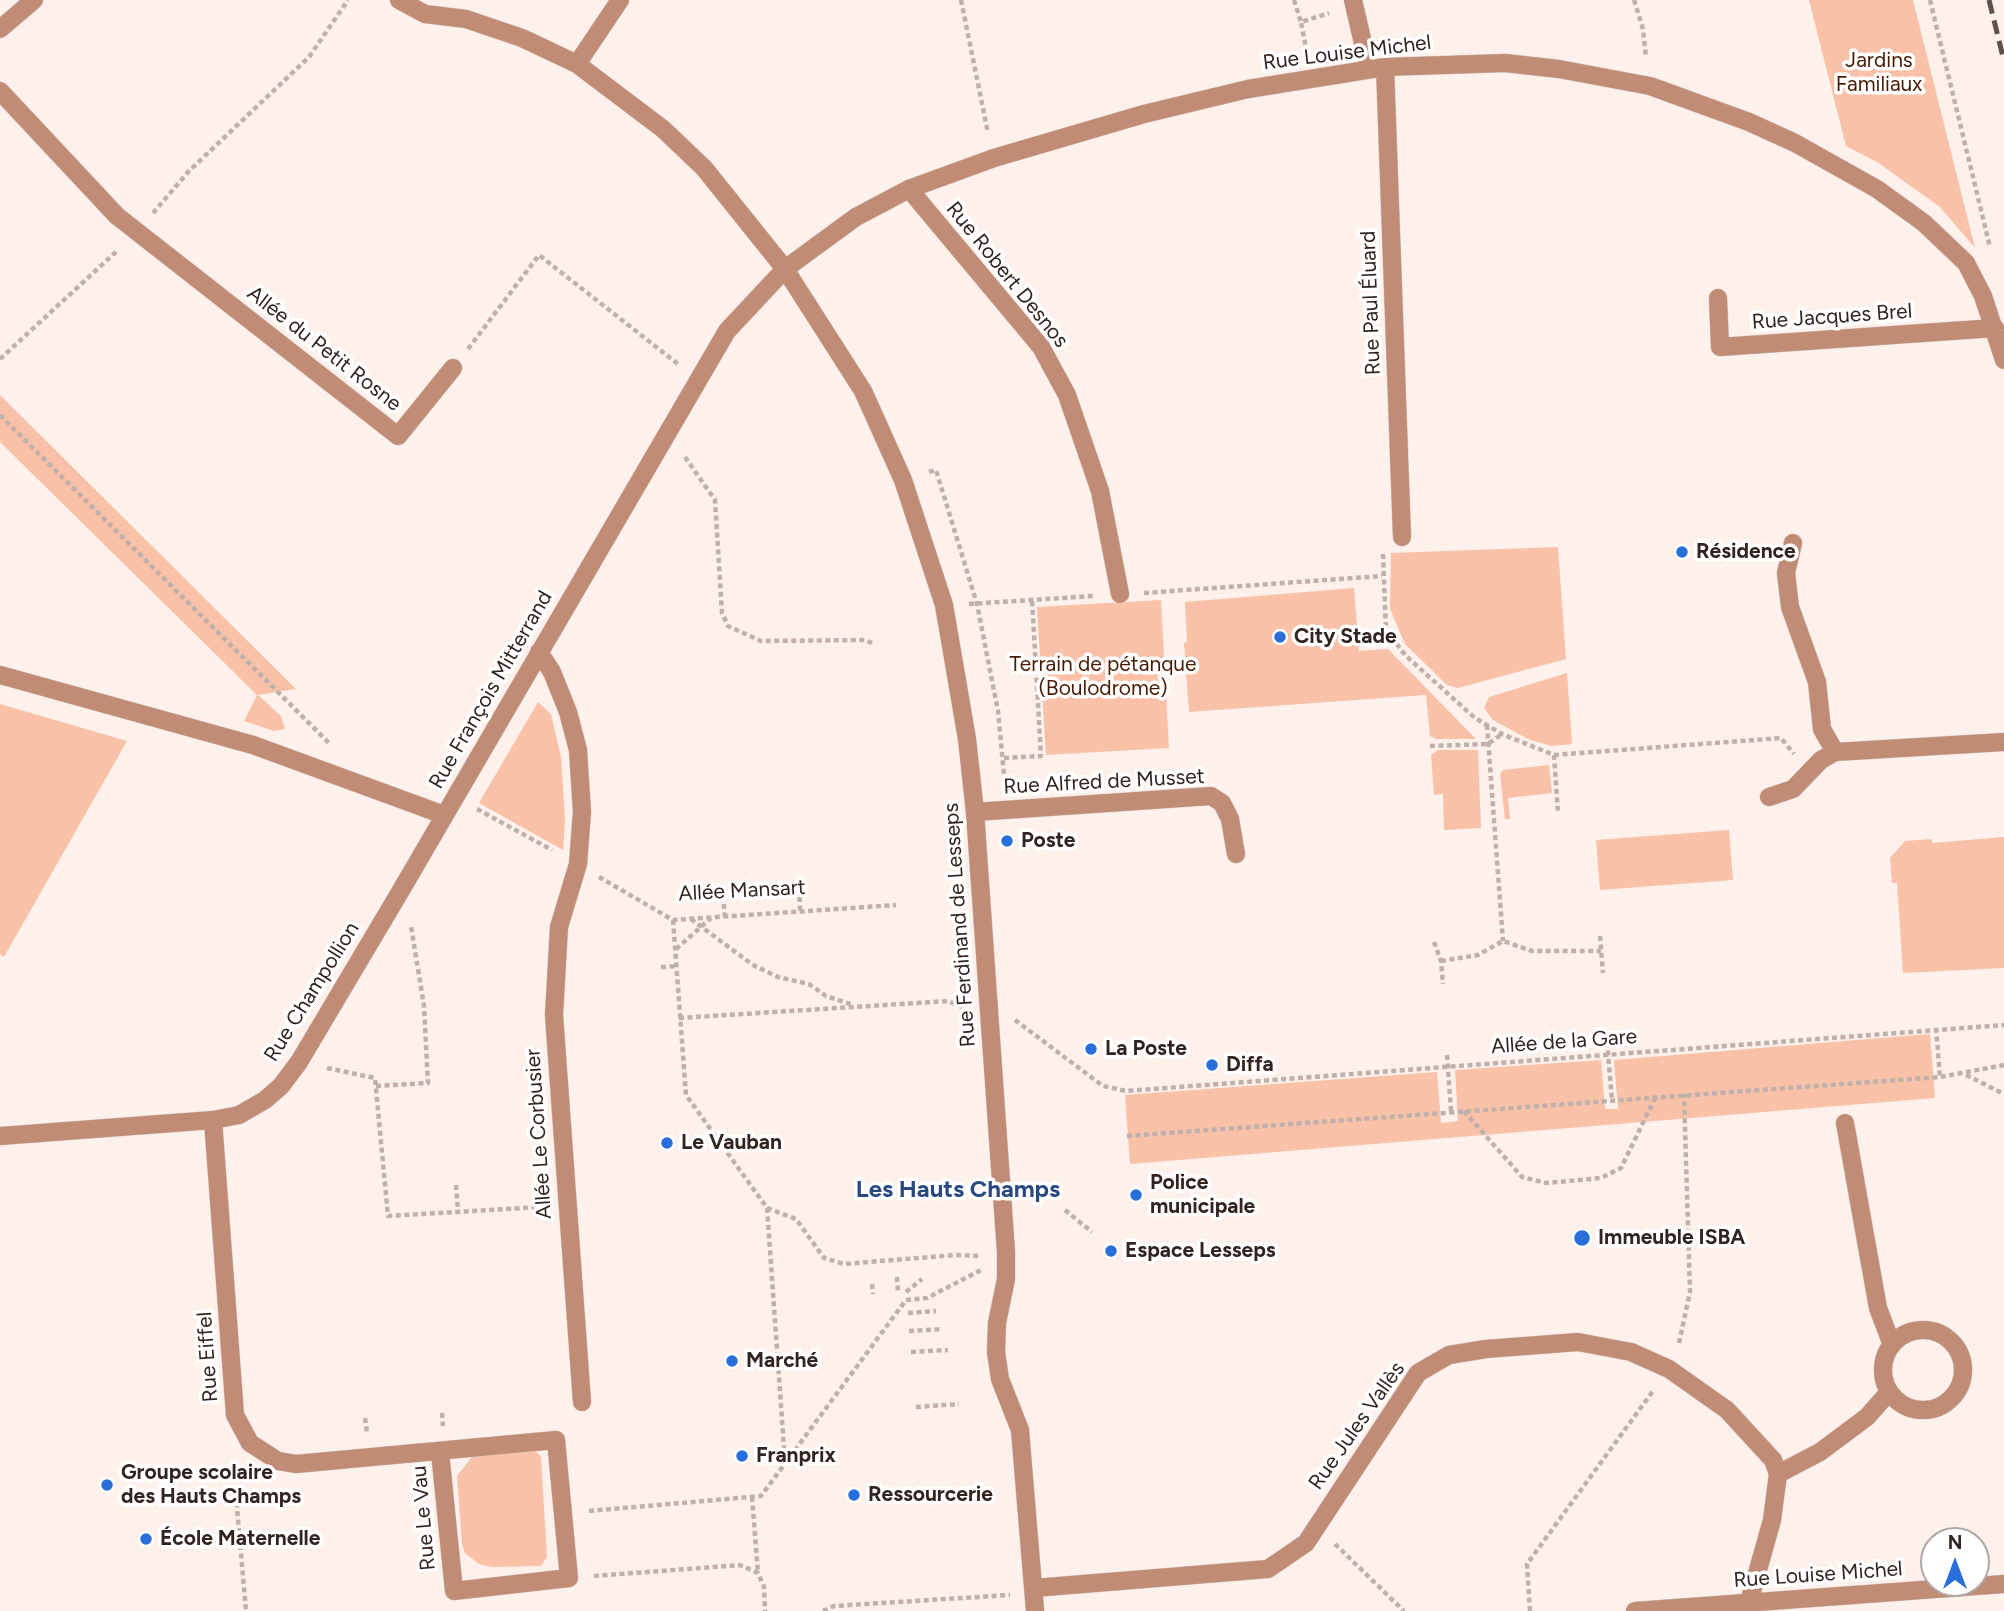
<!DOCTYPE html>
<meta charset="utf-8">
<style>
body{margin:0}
#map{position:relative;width:2004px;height:1611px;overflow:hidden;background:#fef0ea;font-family:Figtree,sans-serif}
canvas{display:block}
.north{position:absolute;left:1920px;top:1527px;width:70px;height:70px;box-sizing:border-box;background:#fff;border:2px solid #ada8a6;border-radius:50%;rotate:0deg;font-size:19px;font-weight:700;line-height:28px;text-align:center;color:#322520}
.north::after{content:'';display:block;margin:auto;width:24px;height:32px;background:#296eda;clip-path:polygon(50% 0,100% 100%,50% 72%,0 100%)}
</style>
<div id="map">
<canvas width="2004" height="1611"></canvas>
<div class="north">N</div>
</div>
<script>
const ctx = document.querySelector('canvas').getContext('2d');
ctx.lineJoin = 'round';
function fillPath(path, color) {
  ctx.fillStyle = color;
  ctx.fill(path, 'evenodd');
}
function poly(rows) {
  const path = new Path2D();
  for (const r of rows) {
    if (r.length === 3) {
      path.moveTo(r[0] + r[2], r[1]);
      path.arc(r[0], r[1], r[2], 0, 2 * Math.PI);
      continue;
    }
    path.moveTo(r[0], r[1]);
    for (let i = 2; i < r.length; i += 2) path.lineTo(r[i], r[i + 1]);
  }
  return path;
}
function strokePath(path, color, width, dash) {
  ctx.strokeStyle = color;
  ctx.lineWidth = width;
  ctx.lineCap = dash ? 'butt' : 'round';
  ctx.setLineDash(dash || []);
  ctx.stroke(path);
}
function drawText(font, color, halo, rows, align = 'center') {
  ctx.font = font + ' Figtree,sans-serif';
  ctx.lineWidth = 7;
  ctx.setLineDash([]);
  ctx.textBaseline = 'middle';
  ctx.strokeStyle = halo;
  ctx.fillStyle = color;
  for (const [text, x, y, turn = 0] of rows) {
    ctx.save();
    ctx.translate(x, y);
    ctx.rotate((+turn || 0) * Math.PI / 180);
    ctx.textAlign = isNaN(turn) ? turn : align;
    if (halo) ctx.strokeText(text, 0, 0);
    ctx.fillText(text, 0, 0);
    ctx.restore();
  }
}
const green = poly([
 [1809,0,1913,0,1975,248,1940,207,1877,162,1846,146],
 [0,395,296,689,258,695,281,716,285,729,274,731,244,721,257,695,0,442],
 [1558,547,1566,659,1458,688,1447,685,1405,644,1390,609,1391,553],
 [1354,588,1359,651,1388,649,1476,739,1437,739,1430,736,1426,695,1189,712,1184,643,1187,642,1185,602],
 [1161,600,1169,748,1046,755,1037,607],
 [1567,673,1572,744,1551,746,1528,739,1493,720,1484,708,1489,697],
 [538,702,551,714,561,757,565,818,563,850,479,803],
 [0,704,127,741,4,957,0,954],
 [1438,750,1478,750,1481,828,1444,830,1443,794,1434,795,1431,755],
 [1549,765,1552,793,1508,798,1510,819,1505,819,1500,774,1503,770],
 [1729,830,1733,880,1600,890,1596,840],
 [2004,837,2004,968,1903,973,1897,883,1892,883,1890,858,1905,841,1931,839,1933,843],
 [1930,1034,1935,1098,1130,1164,1125,1095,1437,1072,1441,1123,1458,1121,1455,1070,1601,1060,1605,1109,1618,1109,1614,1060],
 [531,1446,541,1457,547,1557,541,1566,492,1567,479,1564,465,1553,462,1544,457,1476,475,1453]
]);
const path = poly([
 [961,0,988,133],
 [1294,0,1301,22],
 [1634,0,1643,29,1646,58],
 [1930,0,1990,247],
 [1307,53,1301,22,1329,13],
 [153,213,189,171,309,57,348,0],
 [468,349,539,255,678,364],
 [0,359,118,250],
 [0,415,329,743],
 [685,457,715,500,722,613,728,626,761,641,866,640,875,645],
 [929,472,936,470,977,604,998,711,1005,785],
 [1383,554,1386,630,1406,656,1475,718,1502,734,1554,755,1558,813],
 [1144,593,1382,576],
 [969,604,1093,596],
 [1487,725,1503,941],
 [1430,746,1488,744,1502,734],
 [1554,755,1781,738,1794,754],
 [1004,758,1041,756,1032,600],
 [477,809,552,850],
 [599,877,673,920,896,905],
 [799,880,800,911],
 [722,887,725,917],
 [691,919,753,965,778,977,809,984,826,996,853,1005],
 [673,920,686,1095,767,1208,796,1219,824,1258,844,1264,955,1255,981,1256],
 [1600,936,1603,973],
 [1434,942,1441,961,1443,984],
 [676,949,711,918],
 [1441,961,1478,955,1503,941,1532,951,1601,951],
 [661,967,677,966],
 [679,1018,948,1001,962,1007],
 [1015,1020,1103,1086,1126,1091,2004,1025],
 [1936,1028,1940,1077],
 [1607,1042,1612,1100],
 [1447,1055,1451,1111],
 [327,1068,375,1078,388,1216,542,1207],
 [1966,1075,2004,1094],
 [376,1086,428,1083,424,1006,411,926],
 [1464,1111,1522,1177,1546,1183,1601,1178,1621,1168,1656,1096],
 [1127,1136,1940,1077,2004,1065],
 [456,1185,458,1211],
 [767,1208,785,1462],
 [1065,1210,1092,1232],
 [897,1277,898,1292],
 [872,1284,873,1294],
 [906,1292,922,1279],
 [908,1313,936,1311],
 [909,1331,942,1329],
 [1679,1343,1690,1292,1684,1094],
 [911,1352,948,1350],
 [916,1407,959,1404],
 [442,1413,443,1426],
 [365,1418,367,1432],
 [242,1469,237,1508,246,1611],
 [752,1497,758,1573],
 [589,1511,761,1496,906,1300,927,1298,981,1270],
 [1335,1544,1404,1611],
 [594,1576,740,1565,758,1573,764,1587,765,1611],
 [823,1611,834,1606,1010,1595],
 [1530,1611,1527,1564,1653,1391]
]);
const lane = poly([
 [1385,67,1402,537],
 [0,91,117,216,398,436,453,368],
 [909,189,1041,347,1067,395,1100,491,1120,594],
 [1793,543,1786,573,1790,607,1817,682,1822,729,1835,752],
 [975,812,1211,796,1222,803,1230,819,1236,854],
 [213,1120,235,1415,250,1443,278,1461,296,1464,556,1440,569,1578,454,1591,440,1452],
 [1845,1123,1878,1308,1892,1345],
 [1923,1370,40],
 [1778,1474,1820,1452,1867,1417,1889,1392]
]);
const street = poly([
 [399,0,425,14,466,19,522,38,577,64,663,129,704,168,785,269,863,391,903,480,944,605,967,739,975,812,1006,1252,1006,1279,997,1323,996,1352,1000,1379,1020,1430,1035,1611],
 [1353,0,1369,69],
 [0,29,34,0],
 [577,64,620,0],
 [1718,298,1720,347,1995,328],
 [539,652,552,672,568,712,578,750,582,812,578,864,559,927,554,1015,582,1402],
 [0,675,253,745,444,815],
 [1769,797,1793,789,1821,760,1835,752,2004,742],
 [0,1136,213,1120,239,1115,265,1100,281,1086,299,1062,400,892,727,331,785,269,856,217,909,189,994,158,1144,114,1248,89,1385,67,1505,63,1559,69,1650,86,1749,122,1795,143,1877,189,1924,223,1966,263,1983,296,2004,360],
 [1034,1588,1268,1569,1306,1543,1418,1373,1449,1355,1486,1349,1578,1342,1631,1352,1669,1369,1727,1410,1773,1460,1778,1474,1772,1520,1749,1602],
 [1635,1611,2004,1584]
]);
const rail = poly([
 [1989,0,2004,61]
]);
const markers = [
 [1682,552,7,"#296eda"],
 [1280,637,7,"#296eda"],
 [1007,841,7,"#296eda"],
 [1091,1049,7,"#296eda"],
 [1212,1065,7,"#296eda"],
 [667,1143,7,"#296eda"],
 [1136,1195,7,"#296eda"],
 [1582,1238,9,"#296eda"],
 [1111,1251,7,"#296eda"],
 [732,1361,7,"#296eda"],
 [742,1456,7,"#296eda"],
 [107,1485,7,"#296eda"],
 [854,1495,7,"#296eda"],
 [146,1539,7,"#296eda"]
];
const streetNames = [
 ["Rue Louise Michel",1347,53,-7],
 ["Rue Robert Desnos",1007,275,51],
 ["Rue Paul Éluard",1371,303,-92],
 ["Rue Jacques Brel",1832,317,-4],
 ["Allée du Petit Rosne",324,349,38],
 ["Rue François Mitterrand",491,690,-60],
 ["Rue Alfred de Musset",1104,782,-3],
 ["Allée Mansart",742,891,-3],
 ["Rue Ferdinand de Lesseps",960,925,-94],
 ["Rue Champollion",312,992,-58],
 ["Allée de la Gare",1564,1042,-4],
 ["Allée Le Corbusier",539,1134,-94],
 ["Rue Eiffel",208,1357,-94],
 ["Rue Jules Vallès",1357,1426,-55],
 ["Rue Le Vau",424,1518,-95],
 ["Rue Louise Michel",1818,1575,-4]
];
const parkNames = [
 ["Jardins",1879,61],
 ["Familiaux",1879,85],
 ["Terrain de pétanque",1103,665],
 ["(Boulodrome)",1103,689]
];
const poiNames = [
 ["Résidence",1696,552],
 ["City Stade",1294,637],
 ["Poste",1021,841],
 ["La Poste",1105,1049],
 ["Diffa",1226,1065],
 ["Le Vauban",681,1143],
 ["Police",1150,1183],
 ["municipale",1150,1207],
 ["Immeuble ISBA",1598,1238],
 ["Espace Lesseps",1125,1251],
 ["Marché",746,1361],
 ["Franprix",756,1456],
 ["Groupe scolaire",121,1473],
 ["des Hauts Champs",121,1497],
 ["Ressourcerie",868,1495],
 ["École Maternelle",160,1539]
];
const quarterNames = [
 ["Les Hauts Champs",958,1190]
];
fillPath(green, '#f9c1a8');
strokePath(lane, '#d9cbc6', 19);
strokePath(street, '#d9cbc6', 19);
strokePath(path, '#beb1ab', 4.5, [5, 3.5]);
strokePath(lane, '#c18c76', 18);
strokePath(street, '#c18c76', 18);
strokePath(rail, '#5e514c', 5, [14, 7]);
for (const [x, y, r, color] of markers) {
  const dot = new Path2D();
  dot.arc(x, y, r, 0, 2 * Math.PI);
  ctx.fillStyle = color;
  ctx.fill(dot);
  strokePath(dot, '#fff', 2.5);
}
drawText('21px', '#322520', '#fff', streetNames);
drawText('21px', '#491b03', '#fff', parkNames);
drawText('bold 21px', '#322520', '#fff', poiNames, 'left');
drawText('bold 24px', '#284a81', '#fff', quarterNames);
</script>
